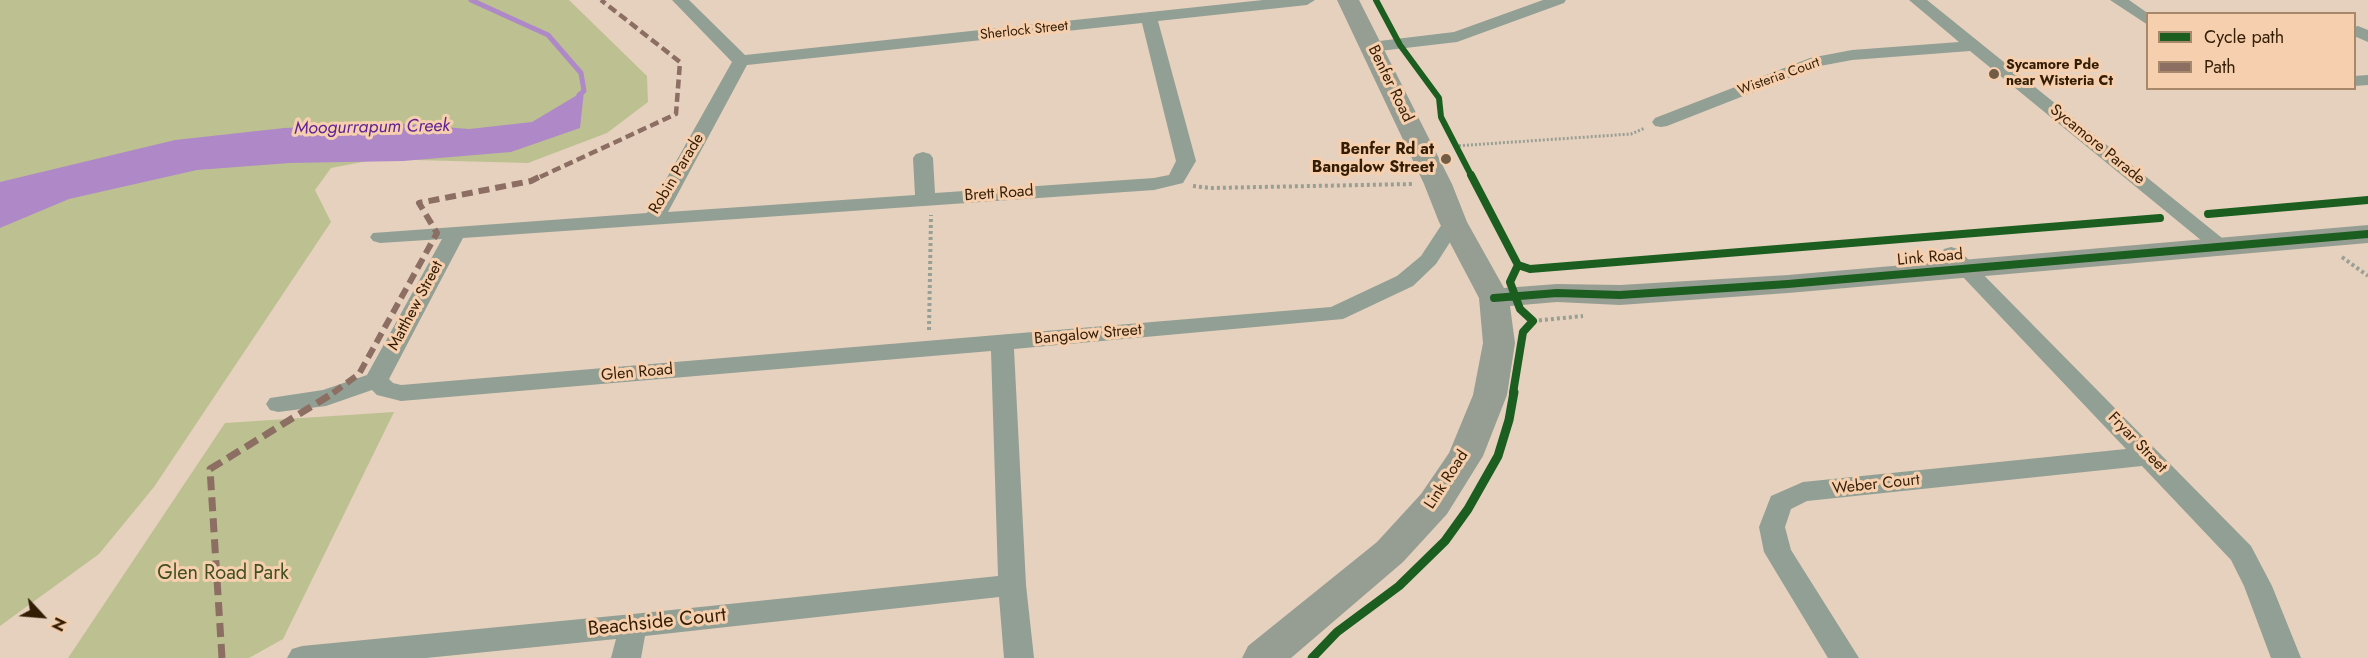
<!DOCTYPE html>
<style>
body{margin:0}
#map{position:relative;width:2368px;height:658px;overflow:hidden;background:#e6d1be;font-family:Jost,sans-serif}
canvas{display:block}
.legend{position:absolute;left:2146px;top:12px;width:210px;height:78px;box-sizing:border-box;background:#f6d0ae;border:2px solid #a8886a;margin:0;padding:8px 10px;list-style:none;font-size:18px;color:#341d05}
.legend li{display:flex;align-items:center;gap:12px;height:30px}
.legend b{width:30px;border:2px solid #a8886a}
.north{position:absolute;left:12px;top:586px;width:60px;height:60px;-webkit-text-stroke:4px #f6d0ae;paint-order:stroke;rotate:116deg;font-size:16px;font-weight:700;line-height:24px;text-align:center;color:#341d05}
.north::after{content:'';display:block;margin:auto;width:21px;height:27px;background:#341d05;clip-path:polygon(50% 0,100% 100%,50% 72%,0 100%)}
</style>
<div id="map">
<canvas width="2368" height="658"></canvas>
<ul class="legend">
<li><b style="height:8px;background:#1b5e20"></b>Cycle path</li>
<li><b style="height:8px;background:#8d6e63"></b>Path</li>
</ul>
<div class="north">N</div>
</div>
<script>
const ctx = document.querySelector('canvas').getContext('2d');
ctx.lineJoin = 'round';
function fillPath(path, color) {
  ctx.fillStyle = color;
  ctx.fill(path, 'evenodd');
}
function poly(rows) {
  const path = new Path2D();
  for (const r of rows) {
    path.moveTo(r[0], r[1]);
    for (let i = 2; i < r.length; i += 2) path.lineTo(r[i], r[i + 1]);
  }
  return path;
}
function strokePath(path, color, width, dash) {
  ctx.strokeStyle = color;
  ctx.lineWidth = width;
  ctx.lineCap = dash ? 'butt' : 'round';
  ctx.setLineDash(dash || []);
  ctx.stroke(path);
}
function drawText(font, color, halo, rows, align = 'center') {
  ctx.font = font + ' Jost,sans-serif';
  ctx.lineWidth = 6;
  ctx.setLineDash([]);
  ctx.textBaseline = 'middle';
  ctx.strokeStyle = halo;
  ctx.fillStyle = color;
  for (const [text, x, y, turn = 0] of rows) {
    ctx.save();
    ctx.translate(x, y);
    ctx.rotate((+turn || 0) * Math.PI / 180);
    ctx.textAlign = isNaN(turn) ? turn : align;
    if (halo) ctx.strokeText(text, 0, 0);
    ctx.fillText(text, 0, 0);
    ctx.restore();
  }
}
const green = poly([
 [0,0,569,0,647,76,648,102,607,133,528,163,378,159,331,168,315,190,331,222,154,487,99,554,0,626],
 [394,412,283,639,249,658,68,658,225,423]
]);
const water = poly([
 [584,91,580,128,511,152,403,161,290,163,197,170,69,199,0,228,0,182,175,140,284,128,394,123,469,129,532,122]
]);
const stream = poly([
 [471,0,548,35,581,73,584,91,579,95]
]);
const pathFar1 = poly([
 [1455,146,1631,134,1645,128]
]);
const path = poly([
 [1193,186,1211,188,1413,184],
 [2210,213,2368,200],
 [2342,257,2368,276],
 [1518,265,1530,269,2156,218],
 [1533,321,1583,316],
 [929,330,931,215]
]);
const street = poly([
 [672,0,689,0,745,55,1263,0,1315,0,1307,5,1158,21,1196,161,1183,183,1154,190,463,238,389,379,393,383,401,385,1331,307,1397,276,1421,256,1446,218,1460,218,1463,222,1436,264,1413,286,1343,319,1014,349,1026,585,1034,658,1004,658,999,597,645,636,641,658,611,658,616,639,426,658,287,658,292,649,302,646,633,614,998,576,991,351,401,401,377,395,372,390,326,406,278,412,270,410,266,404,270,398,323,390,367,375,442,239,380,243,373,241,370,237,373,233,647,213,732,62,672,0],
 [1142,23,1176,161,1169,175,1154,178,935,193,933,158,930,154,923,152,916,154,913,158,915,195,668,212,747,65,1142,23],
 [1543,0,1566,0,1564,3,1457,42,1371,52,1363,47,1371,42,1454,32,1543,0],
 [1909,0,1927,0,2227,242,2230,246,2227,250,2220,252,2213,250,1970,51,1852,60,1820,66,1667,126,1661,127,1655,126,1652,122,1655,118,1810,58,1852,50,1959,42,1909,0],
 [2110,0,2129,0,2149,14,2148,25,2110,0],
 [2358,26,2368,30,2368,42,2354,36,2354,27,2358,26],
 [2368,75,2368,85,2354,86,2354,76,2368,75],
 [1951,247,1958,249,2251,546,2272,586,2301,658,2271,658,2244,586,2231,560,2142,466,1807,501,1791,509,1785,527,1791,550,1859,658,1828,658,1764,552,1759,527,1771,496,1803,482,2126,449,1944,257,1941,253,1944,249,1951,247]
]);
const secondary = poly([
 [1337,0,1359,0,1452,184,1467,222,1504,288,1557,284,1620,285,1788,275,2368,225,2368,243,1788,293,1620,305,1557,302,1510,306,1515,343,1507,395,1483,456,1447,514,1403,562,1291,658,1242,658,1248,646,1377,542,1421,494,1449,453,1473,395,1483,343,1479,298,1439,222,1424,184,1337,0]
]);
const quietFar2 = poly([
 [540,177,676,114,680,62,601,0]
]);
const quietFar1 = poly([
 [333,393,359,374,437,233,419,203,531,181,543,175]
]);
const quiet = poly([
 [222,658,210,469,335,392]
]);
const cyclewayFar2 = poly([
 [1376,0,1400,45,1439,98,1441,117,1472,177]
]);
const cyclewayFar1 = poly([
 [1471,175,1518,265,1510,282,1520,309,1533,321,1523,332,1513,393],
 [2208,214,2368,200],
 [1518,265,1530,269,2160,218],
 [1494,298,1557,293,1620,295,1788,284,2368,234]
]);
const cycleway = poly([
 [1312,658,1337,632,1399,586,1445,541,1468,509,1498,456,1509,420,1514,392]
]);
const markers = [
 [1994,74,6,"#725c46"],
 [1446,159,6,"#725c46"]
];
const farStreetnames = [
 ["Sherlock Street",1024,31,-6],
 ["Wisteria Court",1779,77,-20]
];
const farPoinames = [
 ["Sycamore Pde",2006,66],
 ["near Wisteria Ct",2006,82]
];
const streetNames = [
 ["Benfer Road",1390,84,64],
 ["Sycamore Parade",2097,145,39],
 ["Robin Parade",677,174,-59],
 ["Brett Road",999,194,-4],
 ["Link Road",1930,258,-5],
 ["Matthew Street",416,306,-62],
 ["Bangalow Street",1088,335,-5],
 ["Glen Road",637,373,-5],
 ["Fryar Street",2137,443,46],
 ["Link Road",1447,480,-57],
 ["Weber Court",1876,485,-6]
];
const poiNames = [
 ["Benfer Rd at",1434,150],
 ["Bangalow Street",1434,168]
];
const waterNames = [
 ["Moogurrapum Creek",372,128,-1]
];
const nearParknames = [
 ["Glen Road Park",223,574]
];
const nearStreetnames = [
 ["Beachside Court",657,623,-6]
];
fillPath(green, '#bdc191');
fillPath(water, '#af89c7');
strokePath(stream, '#af89c7', 5);
strokePath(pathFar1, '#989f94', 3, [2, 2]);
strokePath(path, '#989f94', 4, [3, 3]);
fillPath(street, '#929f94');
fillPath(secondary, '#969e93');
strokePath(quietFar2, '#8d6e63', 4.5, [9, 4.5]);
strokePath(quietFar1, '#8d6e63', 6, [11, 6]);
strokePath(quiet, '#8d6e63', 7, [14, 7]);
strokePath(cyclewayFar2, '#1b5e20', 6);
strokePath(cyclewayFar1, '#1b5e20', 8);
strokePath(cycleway, '#1b5e20', 9);
for (const [x, y, r, color] of markers) {
  const dot = new Path2D();
  dot.arc(x, y, r, 0, 2 * Math.PI);
  ctx.fillStyle = color;
  ctx.fill(dot);
  strokePath(dot, '#f6d0ae', 2);
}
drawText('14px', '#341d05', '#f6d0ae', farStreetnames);
drawText('bold 14px', '#341d05', '#f6d0ae', farPoinames, 'left');
drawText('16px', '#341d05', '#f6d0ae', streetNames);
drawText('bold 16px', '#341d05', '#f6d0ae', poiNames, 'right');
drawText('italic 18px', '#612297', '#f6d0ae', waterNames);
drawText('20px', '#414f21', '#f6d0ae', nearParknames);
drawText('20px', '#341d05', '#f6d0ae', nearStreetnames);
</script>
